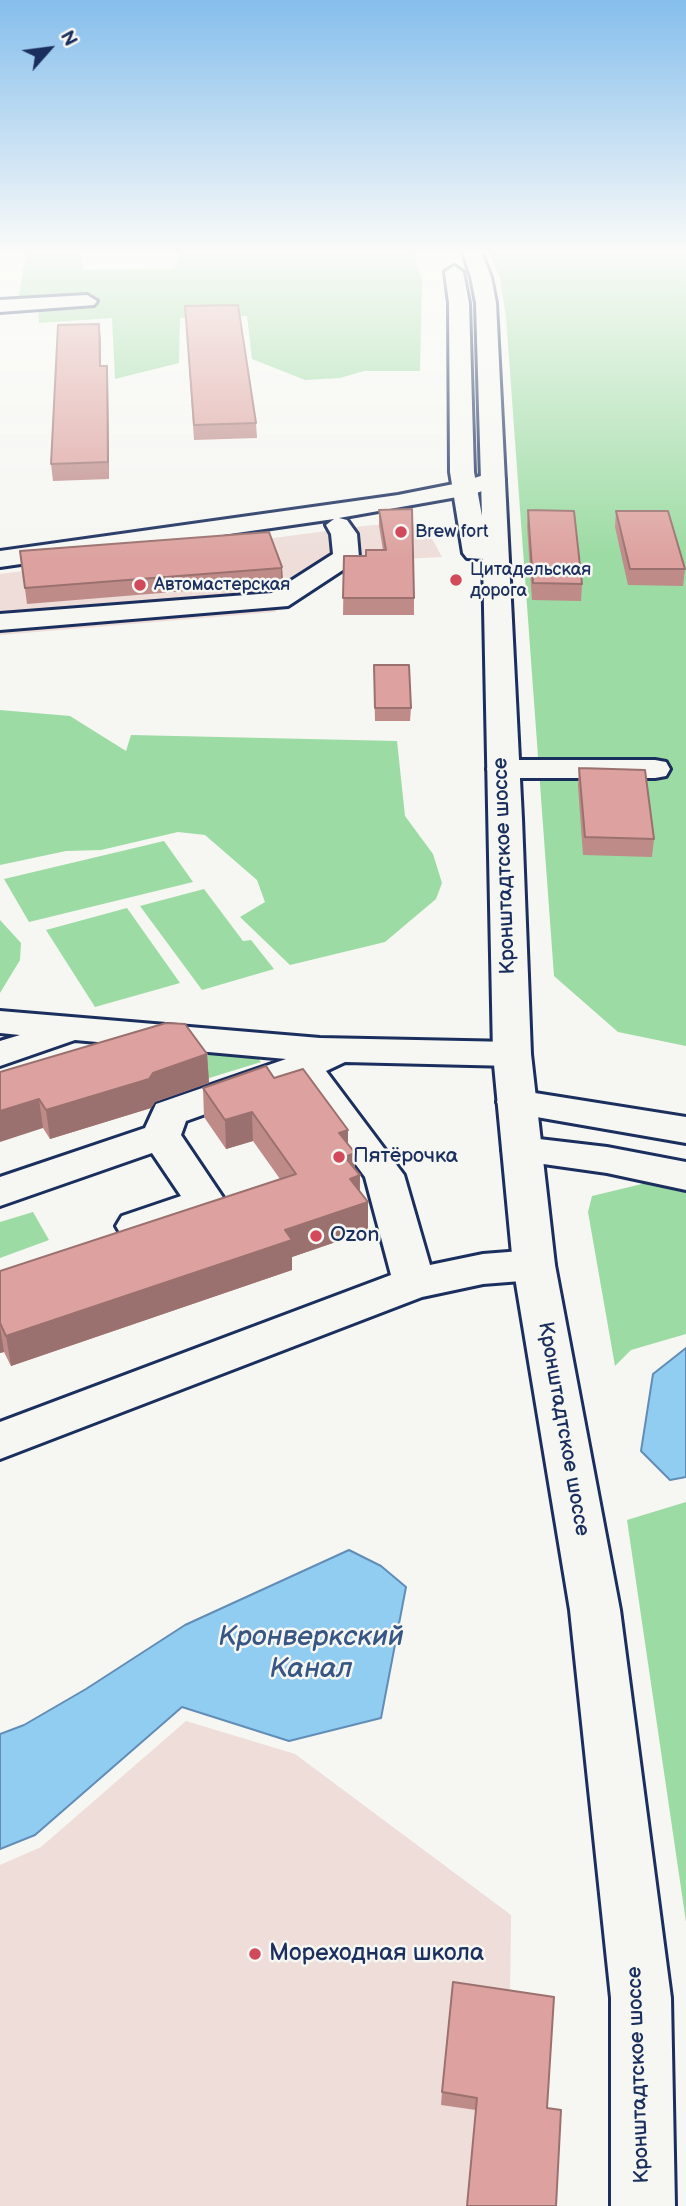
<!DOCTYPE html>
<meta charset="utf-8">
<style>
body{margin:0}
#map{position:relative;width:686px;height:2206px;overflow:hidden;background:#f6f6f2;font-family:"Balsamiq Sans",sans-serif}
canvas{display:block}
.north{position:absolute;left:14px;top:14px;width:70px;height:70px;-webkit-text-stroke:5px #f6f6f2;paint-order:stroke;rotate:62deg;font-size:19px;font-weight:700;line-height:28px;text-align:center;color:#1b2f5e}
.north::after{content:'';display:block;margin:auto;width:24px;height:32px;background:#1b2f5e;clip-path:polygon(50% 0,100% 100%,50% 72%,0 100%)}
</style>
<div id="map">
<canvas width="686" height="2206"></canvas>
<div class="north">N</div>
</div>
<script>
const ctx = document.querySelector('canvas').getContext('2d');
ctx.lineJoin = 'round';
function fillPath(path, color) {
  ctx.fillStyle = color;
  ctx.fill(path, 'evenodd');
}
function poly(rows) {
  const path = new Path2D();
  for (const r of rows) {
    path.moveTo(r[0], r[1]);
    for (let i = 2; i < r.length; i += 2) path.lineTo(r[i], r[i + 1]);
  }
  return path;
}
function strokePath(path, color, width, dash) {
  ctx.strokeStyle = color;
  ctx.lineWidth = width;
  ctx.lineCap = dash ? 'butt' : 'round';
  ctx.setLineDash(dash || []);
  ctx.stroke(path);
}
function drawText(font, color, halo, rows, align = 'center') {
  ctx.font = font + ' "Balsamiq Sans",sans-serif';
  ctx.lineWidth = 5;
  ctx.setLineDash([]);
  ctx.textBaseline = 'middle';
  ctx.strokeStyle = halo;
  ctx.fillStyle = color;
  for (const [text, x, y, turn = 0] of rows) {
    ctx.save();
    ctx.translate(x, y);
    ctx.rotate((+turn || 0) * Math.PI / 180);
    ctx.textAlign = isNaN(turn) ? turn : align;
    if (halo) ctx.strokeText(text, 0, 0);
    ctx.fillText(text, 0, 0);
    ctx.restore();
  }
}
const built = poly([
 [424,524,442,557,348,562,330,566,275,612,0,635,0,574,372,525],
 [186,1721,295,1754,511,1915,510,1993,530,2206,0,2206,0,1865,41,1847]
]);
const green = poly([
 [27,249,81,249,83,270,174,269,184,249,412,249,422,280,420,371,364,371,340,378,305,380,252,359,247,316,180,318,179,363,115,379,112,318,39,323,38,299,18,300],
 [488,249,686,249,686,1046,618,1032,554,976,506,317,500,278],
 [0,710,70,716,126,751,131,735,397,741,405,816,433,854,442,883,436,899,385,942,290,965,240,917,265,902,257,880,205,835,178,832,101,850,66,851,0,865],
 [164,841,193,882,29,922,4,879],
 [204,889,243,941,251,940,274,969,202,990,140,906],
 [127,908,180,983,95,1007,46,930],
 [0,920,21,943,20,960,0,993],
 [182,1047,255,1054,261,1062,206,1079],
 [646,1183,686,1193,686,1334,631,1350,615,1366,588,1212,592,1196],
 [33,1212,49,1240,0,1258,0,1222],
 [686,1502,686,1922,627,1520]
]);
const water = poly([
 [686,1348,686,1477,670,1480,641,1451,653,1374,686,1348],
 [349,1550,381,1566,406,1587,381,1718,289,1741,182,1707,35,1835,0,1849,0,1734,24,1725,86,1689,185,1625,349,1550]
]);
const minor = poly([
 [87,295,97,301,94,305,0,312,0,300,87,295],
 [493,472,501,474,505,479,501,484,474,494,339,518,347,520,357,534,359,557,355,562,288,606,0,630,0,614,272,593,333,554,331,534,326,525,334,519,0,567,0,551,398,495,459,483,493,472],
 [502,760,655,760,666,762,670,769,666,776,655,778,502,778,491,776,487,769,491,762,502,760],
 [0,1011,320,1038,512,1042,525,1046,531,1054,525,1062,512,1066,345,1062,326,1071,404,1175,430,1265,483,1254,534,1250,549,1254,555,1265,549,1276,534,1280,483,1284,422,1297,0,1459,0,1422,391,1275,365,1177,295,1082,186,1121,181,1135,226,1202,220,1212,137,1240,122,1236,116,1226,122,1216,181,1196,152,1153,0,1206,0,1177,145,1128,156,1104,286,1059,75,1040,0,1066,0,1041,20,1035,0,1033,0,1011],
 [516,1090,686,1117,686,1143,502,1111,497,1102,502,1093,516,1090],
 [522,1137,607,1147,686,1162,686,1190,607,1173,508,1159,502,1150,508,1141,522,1137]
]);
const major = poly([
 [462,249,480,249,491,277,496,303,522,819,531,1054,555,1265,620,1610,671,1998,675,2206,611,2206,611,1998,570,1610,513,1265,493,1054,483,559,467,558,463,553,450,472,449,303,445,272,454,266,463,272,469,303,474,472,482,516,476,303,471,277,462,249]
]);
const wall = poly([
 [185,306,256,423,257,438,194,440],
 [99,324,101,366,108,382,109,479,53,481,51,464],
 [379,510,414,598,414,615,343,615,344,556,366,556,383,550,379,526],
 [528,510,582,584,581,601,532,600,527,526],
 [616,511,685,569,683,586,628,585,615,527],
 [20,551,282,567,283,583,27,604],
 [374,677,411,708,410,721,375,721],
 [579,768,654,839,652,857,583,855,578,786],
 [207,1054,209,1083,155,1102,151,1108,50,1139,43,1128,0,1072],
 [274,1078,348,1130,348,1145,355,1169,360,1175,360,1191,368,1202,368,1231,292,1257,292,1270,11,1366,4,1352,0,1353,0,1271,280,1179,253,1141,226,1149,204,1117,203,1088],
 [442,2092,547,2108,476,2110,441,2105]
]);
const shadedWall = poly([
 [99,324,101,339,101,382,100,366],
 [107,366,108,382,109,479,108,462],
 [282,567,283,583,281,584,281,568],
 [207,1054,209,1083,155,1102,151,1108,50,1139,46,1110],
 [39,1099,43,1128,0,1142,0,1111],
 [252,1112,253,1141,226,1149,225,1120],
 [348,1130,348,1156,355,1153,355,1177,360,1175,359,1205,345,1186,339,1133],
 [368,1202,368,1231,292,1257,292,1270,11,1366,6,1336,285,1230],
 [0,1326,4,1352,0,1353]
]);
const building = poly([
 [238,305,256,423,194,425,185,306,238,305],
 [99,324,100,366,107,366,108,462,51,464,58,325,99,324],
 [412,509,414,598,343,598,344,556,366,556,366,550,386,550,379,510,412,509],
 [528,510,574,511,582,584,533,583,528,510],
 [616,511,668,511,685,569,630,569,616,511],
 [269,532,282,567,281,568,25,588,20,551,269,532],
 [374,665,409,665,411,708,375,708,374,665],
 [579,768,645,770,654,839,585,837,579,768],
 [166,1023,185,1024,207,1054,153,1073,149,1079,46,1110,39,1099,0,1111,0,1072,166,1023],
 [266,1066,274,1078,303,1069,348,1130,339,1133,355,1153,345,1157,360,1175,350,1179,368,1202,285,1230,292,1240,6,1336,0,1323,0,1271,296,1174,252,1112,225,1120,203,1088,266,1066],
 [453,1982,554,1997,547,2108,561,2110,556,2206,467,2206,477,2098,442,2092,453,1982]
]);
const markers = [
 [401,532,7,"#d1495b"],
 [456,580,7,"#d1495b"],
 [140,585,7,"#d1495b"],
 [339,1157,7,"#d1495b"],
 [316,1236,7,"#d1495b"],
 [255,1954,7,"#d1495b"]
];
const farPoinames = [
 ["Brew fort",415,532],
 ["Цитадельская",470,570],
 ["дорога",470,591],
 ["Автомастерская",154,585]
];
const streetNames = [
 ["Кронштадтское шоссе",505,866,-92],
 ["Кронштадтское шоссе",563,1429,80],
 ["Кронштадтское шоссе",639,2075,-92]
];
const poiNames = [
 ["Пятёрочка",353,1157],
 ["Ozon",330,1236]
];
const nearPoinames = [
 ["Мореходная школа",269,1954]
];
const nearWaternames = [
 ["Кронверкский",311,1638],
 ["Канал",311,1670]
];
fillPath(built, '#eeddd9');
fillPath(green, '#9cdba3');
fillPath(water, '#91ccf1');
strokePath(water, '#628db6', 2);
strokePath(minor, '#1b2f5e', 6);
strokePath(major, '#1b2f5e', 6);
fillPath(minor, '#f6f6f2');
fillPath(major, '#f6f6f2');
fillPath(wall, '#be8b89');
fillPath(shadedWall, '#9b716f');
fillPath(building, '#dda29f');
strokePath(building, '#9b716f', 2);
const sky = ctx.createLinearGradient(0, 0, 0, 558);
sky.addColorStop(0, '#85beec');
sky.addColorStop(0.45, '#fbfbf9');
sky.addColorStop(1, '#fbfbf900');
ctx.fillStyle = sky;
ctx.fillRect(0, 0, 686, 558);
for (const [x, y, r, color] of markers) {
  const dot = new Path2D();
  dot.arc(x, y, r, 0, 2 * Math.PI);
  ctx.fillStyle = color;
  ctx.fill(dot);
  strokePath(dot, '#f6f6f2', 2.5);
}
drawText('18px', '#1b2f5e', '#f6f6f2', farPoinames, 'left');
drawText('21px', '#1b2f5e', '#f6f6f2', streetNames);
drawText('21px', '#1b2f5e', '#f6f6f2', poiNames, 'left');
drawText('24px', '#1b2f5e', '#f6f6f2', nearPoinames, 'left');
drawText('italic 28px', '#385683', '#f6f6f2', nearWaternames);
</script>
